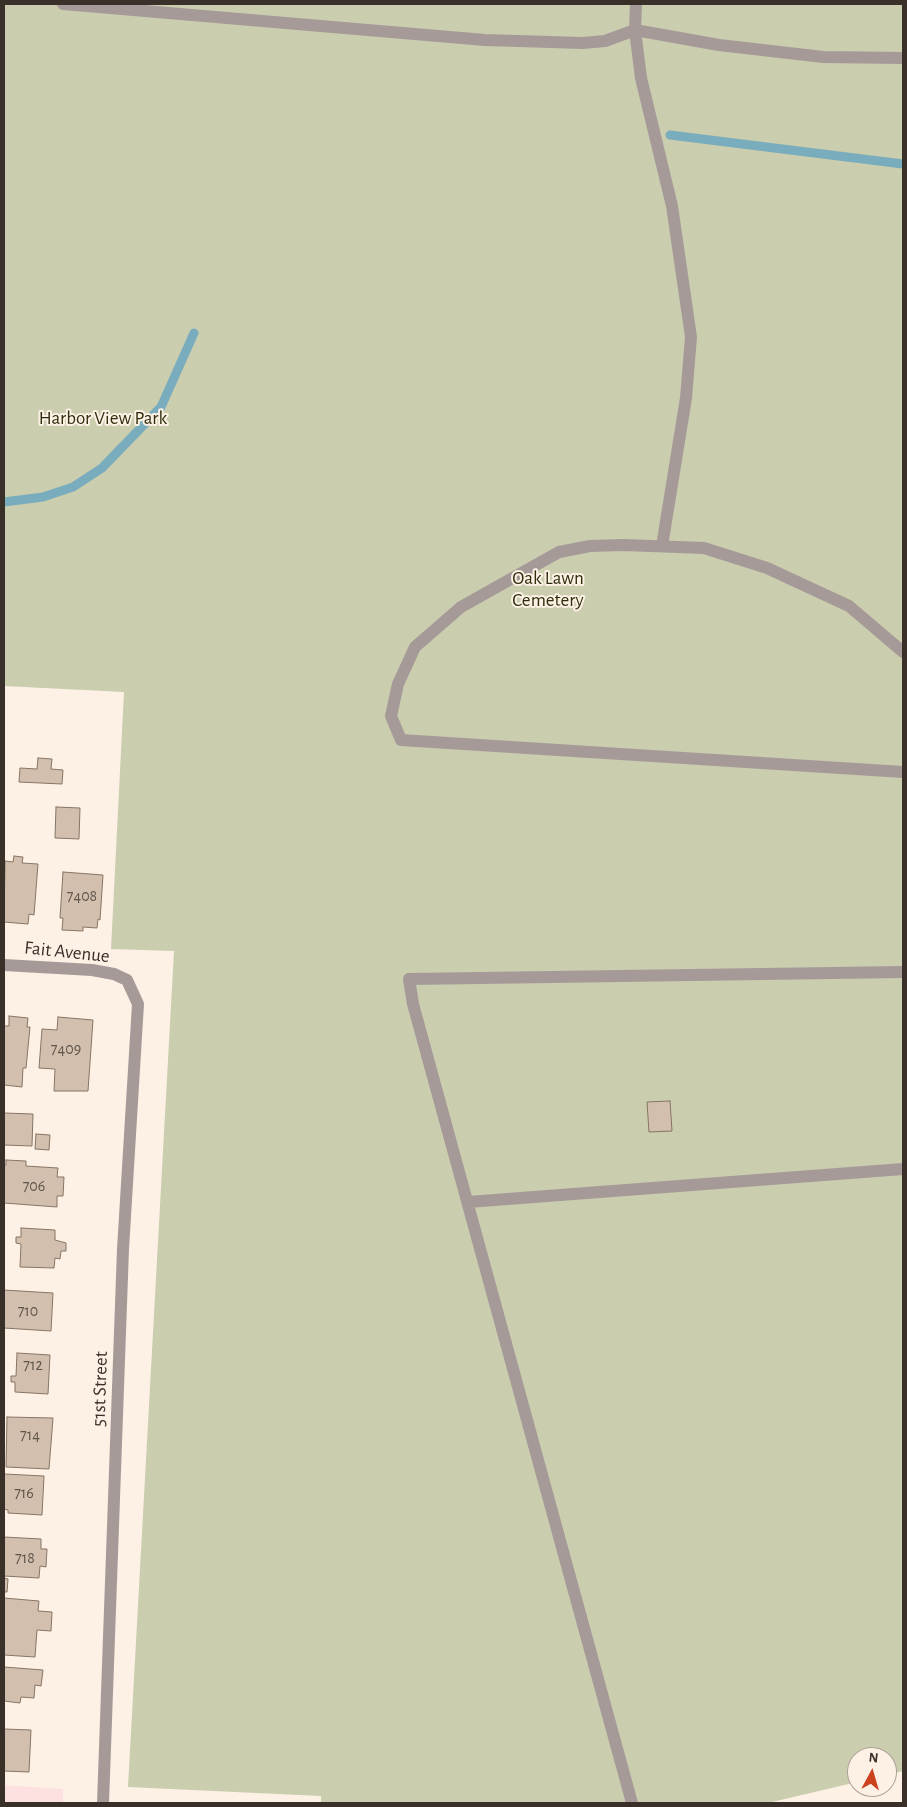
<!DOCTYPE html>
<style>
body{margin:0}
#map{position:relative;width:907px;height:1807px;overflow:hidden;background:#fdf0e5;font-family:"Alegreya Sans",sans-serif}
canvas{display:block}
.frame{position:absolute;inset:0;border:5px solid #383029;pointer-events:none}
.north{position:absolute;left:847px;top:1747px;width:50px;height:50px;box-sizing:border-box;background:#fdf0e5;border:1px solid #aea39a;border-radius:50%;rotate:6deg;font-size:14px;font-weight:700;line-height:20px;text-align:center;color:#383029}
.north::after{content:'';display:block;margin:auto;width:18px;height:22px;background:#cb421c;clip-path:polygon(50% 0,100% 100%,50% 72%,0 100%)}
</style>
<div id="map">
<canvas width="907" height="1807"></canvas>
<div class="frame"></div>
<div class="north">N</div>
</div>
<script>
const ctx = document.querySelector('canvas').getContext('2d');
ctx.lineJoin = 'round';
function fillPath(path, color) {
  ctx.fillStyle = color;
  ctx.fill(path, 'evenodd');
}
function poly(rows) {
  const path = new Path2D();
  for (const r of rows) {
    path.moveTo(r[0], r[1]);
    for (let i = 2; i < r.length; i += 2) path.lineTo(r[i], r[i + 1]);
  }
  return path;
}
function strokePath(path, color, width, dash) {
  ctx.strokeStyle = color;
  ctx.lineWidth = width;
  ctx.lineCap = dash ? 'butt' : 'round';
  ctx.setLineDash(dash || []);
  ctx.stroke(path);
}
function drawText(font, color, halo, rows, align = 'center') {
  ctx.font = font + ' "Alegreya Sans",sans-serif';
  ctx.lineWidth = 4;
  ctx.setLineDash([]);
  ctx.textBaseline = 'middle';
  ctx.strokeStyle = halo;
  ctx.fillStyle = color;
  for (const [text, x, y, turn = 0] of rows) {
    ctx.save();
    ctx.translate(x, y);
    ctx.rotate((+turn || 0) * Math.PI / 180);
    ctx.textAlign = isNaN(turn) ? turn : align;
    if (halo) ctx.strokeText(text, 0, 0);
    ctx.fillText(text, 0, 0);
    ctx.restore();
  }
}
const commercial = poly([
 [4,1785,63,1789,63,1803,4,1803]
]);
const green = poly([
 [4,4,903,4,903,1771,887,1775,887,1757,857,1757,857,1782,768,1803,321,1803,321,1796,128,1787,174,951,111,949,124,692,4,686]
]);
const stream = poly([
 [670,135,903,164],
 [4,502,43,497,73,487,102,468,161,407,194,333]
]);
const building = poly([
 [38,758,52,759,51,769,63,770,62,784,19,782,20,768,37,769,38,758],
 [56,807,80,808,79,839,55,838,56,807],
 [14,856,23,857,22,863,38,864,34,915,29,914,28,924,4,922,5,861,13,862,14,856],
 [63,872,103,875,100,920,98,919,97,928,83,927,83,931,62,930,63,918,60,918,63,872],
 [9,1016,28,1018,27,1027,30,1027,26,1068,23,1068,22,1087,4,1085,4,1026,9,1026,9,1016],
 [58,1017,93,1020,88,1091,54,1091,55,1069,39,1068,42,1029,57,1030,58,1017],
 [670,1101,672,1131,649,1132,647,1102,670,1101],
 [4,1113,33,1114,32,1146,4,1145,4,1113],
 [36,1134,50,1135,49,1150,35,1149,36,1134],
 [6,1160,26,1161,26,1166,58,1168,57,1177,64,1177,63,1196,57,1196,57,1207,4,1203,4,1165,6,1165,6,1160],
 [21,1228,55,1230,55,1240,66,1243,66,1251,61,1251,60,1259,55,1258,54,1268,20,1267,21,1244,16,1243,16,1237,21,1237,21,1228],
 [4,1290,53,1293,51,1331,4,1328,4,1290],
 [17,1353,50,1355,48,1394,15,1392,15,1382,11,1382,11,1376,16,1376,17,1353],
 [7,1417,53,1418,49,1469,6,1467,7,1417],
 [4,1474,44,1476,42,1515,8,1513,8,1510,4,1509,4,1474],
 [4,1537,41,1539,41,1549,47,1549,46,1567,40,1566,39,1578,4,1576,4,1537],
 [4,1578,8,1579,7,1592,4,1592,4,1578],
 [4,1598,39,1601,38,1611,52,1612,51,1631,37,1630,35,1657,4,1655,4,1598],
 [4,1667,43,1670,41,1686,35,1685,34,1698,21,1697,20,1703,4,1701,4,1667],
 [4,1729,31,1730,29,1772,4,1771,4,1729]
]);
const minor = poly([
 [63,4,485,40,583,43,605,41,635,30,719,45,823,57,903,58],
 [636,4,635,30,641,78,672,206,691,337,686,398,662,546],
 [903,652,849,606,767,568,704,548,624,545,590,546,559,552,461,607,415,647,398,684,391,716,401,740,903,772],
 [4,965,92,970,114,974,127,980,138,1004,123,1249,103,1803],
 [468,1202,903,1169],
 [632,1803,413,1004,409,979,903,972]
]);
const numberNames = [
 ["7408",82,896],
 ["7409",66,1049],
 ["706",34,1186],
 ["710",28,1311],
 ["712",33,1365],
 ["714",30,1435],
 ["716",24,1493],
 ["718",25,1558]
];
const parkNames = [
 ["Harbor View Park",103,418],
 ["Oak Lawn",548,578],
 ["Cemetery",548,600]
];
const streetNames = [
 ["Fait Avenue",67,952,6],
 ["51st Street",100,1389,-88]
];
fillPath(commercial, '#fde1e0');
fillPath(green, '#cacdae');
strokePath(stream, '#79acbd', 9);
fillPath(building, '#d2bfad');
strokePath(building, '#877564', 1);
strokePath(minor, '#a69a99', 12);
drawText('16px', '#5e544a', null, numberNames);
drawText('19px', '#2d2f0c', '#fdf0e5', parkNames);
drawText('19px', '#383029', '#fdf0e5', streetNames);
</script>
